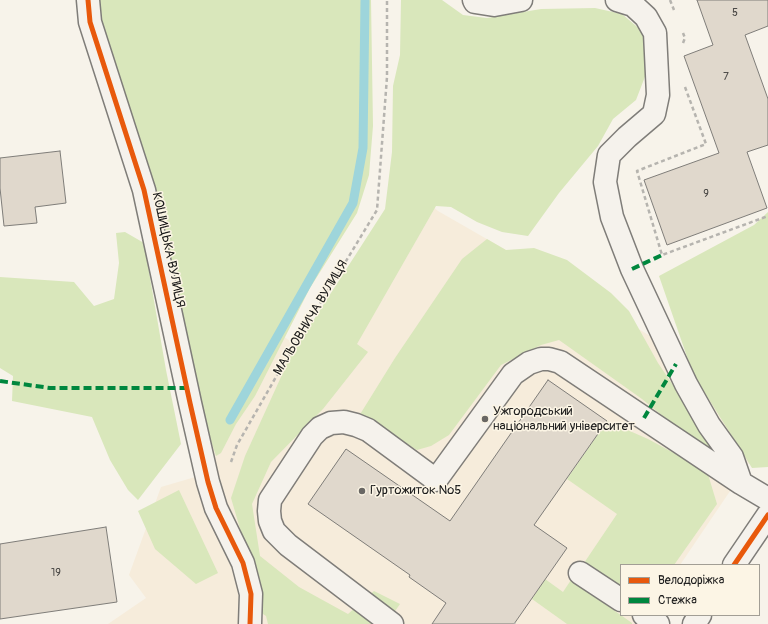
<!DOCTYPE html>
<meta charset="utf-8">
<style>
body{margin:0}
#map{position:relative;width:768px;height:624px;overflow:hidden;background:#f7f3ea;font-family:Pangolin,sans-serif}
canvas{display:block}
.legend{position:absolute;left:620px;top:564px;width:140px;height:52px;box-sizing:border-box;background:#fcf5e5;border:1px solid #a29e95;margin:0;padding:5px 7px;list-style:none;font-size:12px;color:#1c1c1c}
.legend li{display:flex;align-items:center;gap:8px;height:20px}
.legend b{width:20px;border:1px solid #a29e95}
</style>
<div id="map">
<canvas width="768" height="624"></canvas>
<ul class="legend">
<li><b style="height:5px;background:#e8590c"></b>Велодоріжка</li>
<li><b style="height:5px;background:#00873e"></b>Стежка</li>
</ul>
</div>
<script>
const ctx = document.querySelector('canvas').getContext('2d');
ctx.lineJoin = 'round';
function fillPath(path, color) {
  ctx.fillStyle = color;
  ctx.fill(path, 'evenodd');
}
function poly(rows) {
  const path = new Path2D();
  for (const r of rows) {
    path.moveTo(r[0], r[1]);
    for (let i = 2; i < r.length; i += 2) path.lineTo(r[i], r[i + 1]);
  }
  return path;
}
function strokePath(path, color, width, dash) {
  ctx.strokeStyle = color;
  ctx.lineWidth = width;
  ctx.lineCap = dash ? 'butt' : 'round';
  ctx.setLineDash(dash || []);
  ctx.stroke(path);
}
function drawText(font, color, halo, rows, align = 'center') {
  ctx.font = font + ' Pangolin,sans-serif';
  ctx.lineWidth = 3;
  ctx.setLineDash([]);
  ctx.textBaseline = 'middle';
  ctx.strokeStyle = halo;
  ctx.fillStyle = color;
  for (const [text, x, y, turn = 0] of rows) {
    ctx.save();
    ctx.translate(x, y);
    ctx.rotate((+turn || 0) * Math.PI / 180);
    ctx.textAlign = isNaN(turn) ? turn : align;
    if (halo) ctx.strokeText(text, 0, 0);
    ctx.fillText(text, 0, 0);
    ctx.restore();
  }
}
const built = poly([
 [405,184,438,211,506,250,761,402,768,435,680,565,621,565,621,615,646,615,639,624,108,624,146,598,129,575,161,487,202,475,202,352,249,310,303,351]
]);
const green = poly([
 [97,0,371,0,373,126,369,175,357,213,310,288,255,396,236,424,221,453,216,456,200,407],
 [401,0,442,0,463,15,487,18,541,9,595,8,622,14,642,31,647,52,646,74,636,100,613,119,598,146,559,193,528,236,502,232,477,222,451,207,436,206,357,344,368,352,323,409,271,462,252,504,260,556,299,587,348,614,374,591,400,604,386,624,268,624,266,616,260,612,263,607,231,498,245,456,291,355,385,209,392,152,393,86,400,55],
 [768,212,768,467,752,468,693,374,659,276,754,225],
 [125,232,144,243,166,370,181,444,138,500,128,490,110,460,92,417,12,401,13,376,0,368,0,277,74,282,94,306,114,299,119,263,116,233],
 [487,239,506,250,534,248,567,260,611,293,629,311,658,363,710,440,725,467,642,399,559,340,541,345,501,365,449,435,431,446,417,450,359,416,395,358,462,259],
 [607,421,648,439,707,471,717,504,674,565,621,565,621,590,582,566,617,514,567,479],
 [179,490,218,573,196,584,155,549,138,511],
 [545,579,563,592,571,580,632,623,632,624,567,624,532,599]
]);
const stream = poly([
 [230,420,353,203,363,148,365,1]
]);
const building = poly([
 [697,0,768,0,768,26,745,35,768,99,768,145,747,152,767,208,667,245,644,180,719,153,684,56,713,45,697,0],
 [60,151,66,203,35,207,37,223,4,226,0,188,0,158,60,151],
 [548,380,607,421,534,525,567,548,514,624,432,624,446,603,409,577,410,575,308,504,346,449,450,521,548,380],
 [106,527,117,602,0,619,0,544,106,527]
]);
const path = poly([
 [670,0,674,10],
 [683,43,685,38,683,33],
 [685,87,706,144,637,171,662,255,768,216],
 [231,462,237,445,284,363,377,210,387,77,387,0],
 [514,623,515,624]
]);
const minor = poly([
 [88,0,90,22,144,190,190,403,208,482,216,508,243,563,251,594,250,624],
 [474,0,475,2,494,5,521,0],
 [617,0,633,5,646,17,655,33,658,95,654,114,627,137,609,155,605,182,612,217,632,269,686,384,709,425,732,457,741,483],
 [734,565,768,515],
 [580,573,621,600],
 [644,615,658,624],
 [392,624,288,545,274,531,270,521,269,511,270,500,312,436,320,428,331,423,344,422,356,425,368,430,436,480,513,374,529,363,541,359,549,359,560,362,741,483,768,499],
 [694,624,700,615]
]);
const quiet = poly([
 [632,269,662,255],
 [0,381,50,388,187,388],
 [644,418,676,364]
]);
const cycleway = poly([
 [88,0,90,22,144,190,190,403,208,482,216,508,243,563,251,594,250,624],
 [734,565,768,515]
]);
const markers = [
 [485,419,4,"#696764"],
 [362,491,4,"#696764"]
];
const numberNames = [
 ["5",735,13],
 ["7",726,77],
 ["9",706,194],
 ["19",56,573]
];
const streetNames = [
 ["КОШИЦЬКА ВУЛИЦЯ",168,250,78],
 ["МАЛЬОВНИЧА ВУЛИЦЯ",311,318,-59]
];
const poiNames = [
 ["Ужгородський",493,412],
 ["національний університет",493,427],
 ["Гуртожиток №5",370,491]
];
fillPath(built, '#f6ecdb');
fillPath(green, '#d9e7bb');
strokePath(stream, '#9ed5db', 9);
fillPath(building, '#e0d8cc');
strokePath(building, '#7f7d79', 1);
strokePath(minor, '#7f7d79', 25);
strokePath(path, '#b6b4af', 2.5, [4, 3]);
strokePath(minor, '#f5f2ec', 22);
strokePath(quiet, '#00873e', 4, [8, 4]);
strokePath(cycleway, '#e8590c', 5);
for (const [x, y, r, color] of markers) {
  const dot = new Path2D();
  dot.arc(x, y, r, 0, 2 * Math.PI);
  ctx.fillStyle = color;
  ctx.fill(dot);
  strokePath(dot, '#fcf5e5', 1.5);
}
drawText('11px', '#4d4b48', null, numberNames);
drawText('13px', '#1c1c1c', '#fcf5e5', streetNames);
drawText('13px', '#1c1c1c', '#fcf5e5', poiNames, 'left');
</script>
